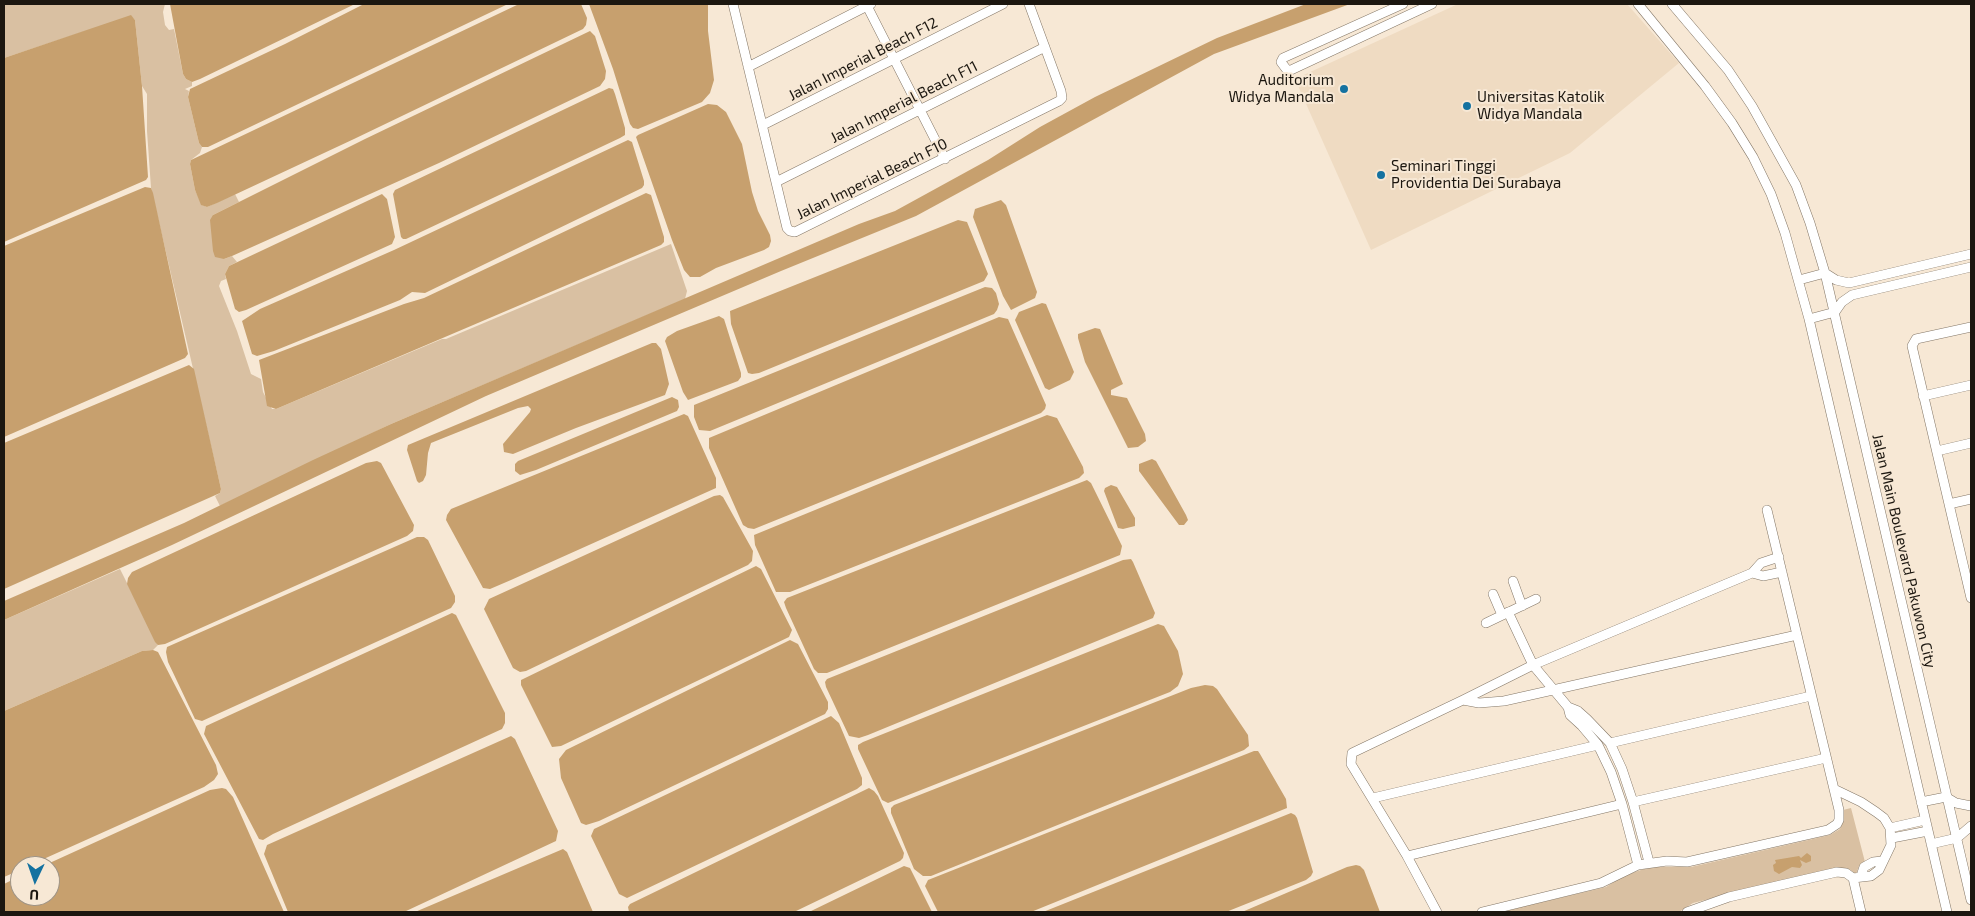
<!DOCTYPE html>
<style>
body{margin:0}
#map{position:relative;width:1975px;height:916px;overflow:hidden;background:#f7e8d5;font-family:"Exo 2",sans-serif}
canvas{display:block}
.frame{position:absolute;inset:0;border:5px solid #1c1710;pointer-events:none}
.north{position:absolute;left:10px;top:856px;width:50px;height:50px;box-sizing:border-box;background:#f7e8d5;border:1px solid #9f9486;border-radius:50%;rotate:183deg;font-size:14px;font-weight:700;line-height:20px;text-align:center;color:#1c1710}
.north::after{content:'';display:block;margin:auto;width:18px;height:22px;background:#1572a0;clip-path:polygon(50% 0,100% 100%,50% 72%,0 100%)}
</style>
<div id="map">
<canvas width="1975" height="916"></canvas>
<div class="frame"></div>
<div class="north">U</div>
</div>
<script>
const ctx = document.querySelector('canvas').getContext('2d');
ctx.lineJoin = 'round';
function fillPath(path, color) {
  ctx.fillStyle = color;
  ctx.fill(path, 'evenodd');
}
function poly(rows) {
  const path = new Path2D();
  for (const r of rows) {
    path.moveTo(r[0], r[1]);
    for (let i = 2; i < r.length; i += 2) path.lineTo(r[i], r[i + 1]);
  }
  return path;
}
function strokePath(path, color, width, dash) {
  ctx.strokeStyle = color;
  ctx.lineWidth = width;
  ctx.lineCap = dash ? 'butt' : 'round';
  ctx.setLineDash(dash || []);
  ctx.stroke(path);
}
function drawText(font, color, halo, rows, align = 'center') {
  ctx.font = font + ' "Exo 2",sans-serif';
  ctx.lineWidth = 4;
  ctx.setLineDash([]);
  ctx.textBaseline = 'middle';
  ctx.strokeStyle = halo;
  ctx.fillStyle = color;
  for (const [text, x, y, turn = 0] of rows) {
    ctx.save();
    ctx.translate(x, y);
    ctx.rotate((+turn || 0) * Math.PI / 180);
    ctx.textAlign = isNaN(turn) ? turn : align;
    if (halo) ctx.strokeText(text, 0, 0);
    ctx.fillText(text, 0, 0);
    ctx.restore();
  }
}
const built = poly([
 [1458,4,1627,4,1679,63,1570,153,1371,250,1295,79]
]);
const green = poly([
 [4,4,165,4,163,12,165,25,169,30,174,29,183,74,186,79,192,82,192,86,185,89,189,91,188,97,199,143,202,147,200,153,191,160,190,164,195,190,202,205,207,207,235,194,239,202,213,215,224,259,232,256,237,262,229,266,225,274,226,279,221,281,219,286,237,331,251,374,261,379,263,392,272,409,276,409,442,339,446,339,671,244,687,291,685,299,391,424,220,506,215,496,220,493,221,489,151,188,147,131,147,94,142,86,135,20,131,16,4,58],
 [120,569,158,645,153,650,142,651,4,711,4,620],
 [1851,808,1865,862,1859,866,1856,874,1849,869,1835,868,1693,903,1679,912,1500,912,1606,887,1623,876,1650,867,1691,867,1830,835,1840,829,1844,816,1843,810]
]);
const water = poly([
 [170,4,355,4,200,79,192,82,186,79,183,74],
 [364,4,508,4,208,147,202,147,199,143,188,97,190,89,285,44],
 [519,4,581,4,587,18,586,25,583,29,354,139,217,203,207,207,201,205,195,190,190,164,191,160],
 [589,4,708,4,708,31,714,80,710,93,702,102,638,129,633,128,630,124,613,69],
 [1306,4,1350,4,1214,54,916,216,781,271,486,396,172,545,4,620,4,601,184,523,313,460,391,424,859,224,895,211,988,160,1040,127,1095,97,1217,38],
 [131,15,135,20,142,86,148,177,146,180,4,242,4,58],
 [590,31,595,36,606,71,605,79,600,86,439,163,232,256,224,259,215,257,213,251,210,220,213,215,365,139],
 [609,88,613,89,615,94,625,128,625,135,620,138,406,239,403,239,401,237,393,194,395,190],
 [708,104,717,105,726,112,742,144,752,192,758,211,770,235,771,241,769,247,764,250,716,268,700,277,690,277,684,270,672,240,636,137,638,135],
 [628,140,632,142,644,181,644,185,642,188,425,293,412,292,400,300,274,351,257,356,252,354,242,321,260,309,394,250],
 [145,187,151,188,153,193,188,354,185,358,4,437,4,246],
 [646,193,651,195,664,237,664,242,661,245,276,409,267,406,259,360,404,304,424,298],
 [382,194,387,199,395,237,392,244,246,310,239,312,235,309,225,274,229,266],
 [1001,200,1006,205,1037,292,1035,298,1011,310,1003,296,973,217,975,209],
 [958,220,967,222,988,274,984,281,759,373,752,374,748,373,731,324,730,311],
 [985,287,992,288,996,293,999,304,997,310,994,314,710,431,699,430,694,417,694,405],
 [1042,303,1046,304,1074,372,1070,380,1049,390,1045,388,1015,320,1019,312],
 [719,316,724,319,741,373,741,377,738,381,688,400,683,392,665,341,667,337,677,331],
 [999,317,1008,319,1046,405,1045,409,1041,413,754,529,748,528,743,525,709,448,709,438],
 [1095,328,1100,329,1123,384,1111,390,1111,395,1127,398,1145,434,1146,441,1138,447,1128,448,1085,362,1078,338,1078,334],
 [652,343,656,343,661,349,669,384,665,395,576,428,513,454,504,452,503,444,530,412,531,409,528,406,518,408,431,443,428,453,426,475,423,481,419,483,417,481,407,450,408,445],
 [189,365,194,369,221,489,220,493,4,589,4,443],
 [672,397,678,400,679,407,677,411,536,470,520,475,515,471,515,464,518,461],
 [684,414,688,416,716,478,716,488,511,580,490,589,483,588,446,520,447,515,451,509],
 [1047,415,1057,418,1083,467,1084,473,1079,478,790,592,776,592,755,545,754,535],
 [1152,459,1156,461,1186,515,1188,520,1184,525,1179,525,1139,471,1139,464],
 [377,461,381,463,414,525,413,531,407,536,165,644,158,645,155,642,127,584,128,578,132,572,366,463],
 [1087,480,1091,483,1122,546,1120,555,827,673,818,673,814,669,786,608,784,602,787,598],
 [1111,485,1117,487,1135,518,1135,526,1123,529,1118,528,1104,491,1105,488],
 [720,495,723,497,753,551,752,561,748,565,526,671,520,672,513,668,484,609,489,599,714,496],
 [417,537,424,537,428,540,455,596,455,602,451,608,202,721,195,719,168,662,166,652,167,647],
 [1131,559,1133,562,1155,613,1153,618,868,735,859,738,849,736,826,687,825,682,827,679,1123,560],
 [756,566,761,569,792,630,789,637,561,746,552,747,521,685,521,680],
 [452,613,456,615,505,713,505,723,502,729,273,834,263,840,259,839,204,734,206,726],
 [1158,624,1164,626,1178,651,1183,674,1178,686,1170,692,888,803,882,800,858,749,858,745,863,742],
 [790,640,798,644,828,702,828,709,825,714,599,821,586,825,581,823,561,778,559,759,566,750],
 [153,650,158,652,216,765,218,774,214,780,204,787,28,866,20,866,20,870,4,877,4,711,142,651],
 [1205,685,1213,686,1217,689,1248,735,1249,746,1244,750,931,876,923,876,914,869,891,813,891,808,894,805,1191,688],
 [831,716,839,723,862,778,862,785,857,789,627,898,619,894,591,836,594,829],
 [511,736,515,739,558,831,556,841,404,912,288,912,264,854,267,845],
 [1254,751,1258,751,1260,754,1286,799,1287,808,1031,912,938,912,925,886,928,880],
 [222,788,226,789,233,797,284,912,4,912,4,884,20,876,20,896,50,896,50,866,43,866,210,790],
 [869,788,874,791,878,796,904,853,903,858,900,861,794,912,629,912,628,907,630,904],
 [1291,813,1295,815,1297,818,1313,872,1311,876,1306,880,1226,912,1043,912],
 [563,849,567,852,593,912,415,912],
 [1807,853,1811,856,1811,861,1806,863,1800,860,1802,865,1800,868,1792,867,1779,874,1774,871,1773,865,1776,863,1775,860,1799,856,1801,858],
 [1356,865,1360,866,1364,870,1380,912,1242,912,1347,867],
 [904,866,910,868,932,912,809,912]
]);
const minor = poly([
 [733,4,787,228,790,231,795,232,1059,101,1062,98,1061,91,1029,4],
 [866,4,945,159],
 [1403,4,1283,58,1281,62,1287,70,1291,70,1432,4],
 [1638,4,1705,86,1732,123,1753,157,1771,194,1785,233,1809,319,1947,912],
 [1672,4,1728,70,1752,106,1796,185,1810,223,1825,273,1971,900],
 [748,67,871,4],
 [763,125,1003,4],
 [776,182,1045,47],
 [1799,280,1825,273,1836,280,1849,283,1971,254],
 [1809,319,1835,312,1842,302,1852,295,1971,267],
 [1971,327,1916,339,1912,346,1971,598],
 [1923,396,1971,385],
 [1937,451,1971,443],
 [1949,504,1971,499],
 [1752,573,1763,576,1782,572],
 [1513,581,1522,606],
 [1493,594,1502,615],
 [1508,612,1533,665,1568,707,1570,715,1582,726,1598,745,1611,772,1622,804,1638,865],
 [1486,623,1536,599],
 [1463,700,1479,703,1504,701,1797,635],
 [1568,707,1578,711,1587,719,1610,743,1622,769,1633,802,1649,862],
 [1610,743,1811,696],
 [1834,789,1861,802,1876,812,1884,818,1890,828,1891,845,1879,870,1871,876,1853,878,1861,912],
 [1373,798,1598,745],
 [1633,802,1826,758],
 [1921,802,1946,797,1956,803,1971,806],
 [1890,828,1925,820],
 [1892,838,1928,831],
 [1931,844,1957,838,1971,826],
 [1407,856,1622,804],
 [1861,876,1864,867,1873,862,1882,861],
 [1437,912,1407,856,1351,764,1352,753,1463,700,1533,665,1752,573,1761,563,1779,557],
 [1482,912,1601,883,1638,865,1667,861,1687,862,1828,830,1837,824,1839,820,1839,810,1767,510],
 [1687,912,1729,897,1837,872,1846,873,1853,878]
]);
const markers = [
 [1344,89,5,"#1572a0"],
 [1467,106,5,"#1572a0"],
 [1381,175,5,"#1572a0"]
];
const streetNames = [
 ["Jalan Imperial Beach F12",863,59,-27],
 ["Jalan Imperial Beach F11",904,102,-27],
 ["Jalan Imperial Beach F10",872,179,-26],
 ["Jalan Main Boulevard Pakuwon City",1904,551,77]
];
const poiNames = [
 ["Auditorium",1334,80,"right"],
 ["Widya Mandala",1334,97,"right"],
 ["Universitas Katolik",1477,97],
 ["Widya Mandala",1477,114],
 ["Seminari Tinggi",1391,166],
 ["Providentia Dei Surabaya",1391,183]
];
fillPath(built, '#efdbc2');
fillPath(green, '#d9c0a2');
fillPath(water, '#c7a06e');
strokePath(minor, '#847767', 10);
strokePath(minor, '#fff', 9);
for (const [x, y, r, color] of markers) {
  const dot = new Path2D();
  dot.arc(x, y, r, 0, 2 * Math.PI);
  ctx.fillStyle = color;
  ctx.fill(dot);
  strokePath(dot, '#f7e8d5', 2);
}
drawText('15px', '#1c1710', '#f7e8d5', streetNames);
drawText('15px', '#1c1710', '#f7e8d5', poiNames, 'left');
</script>
